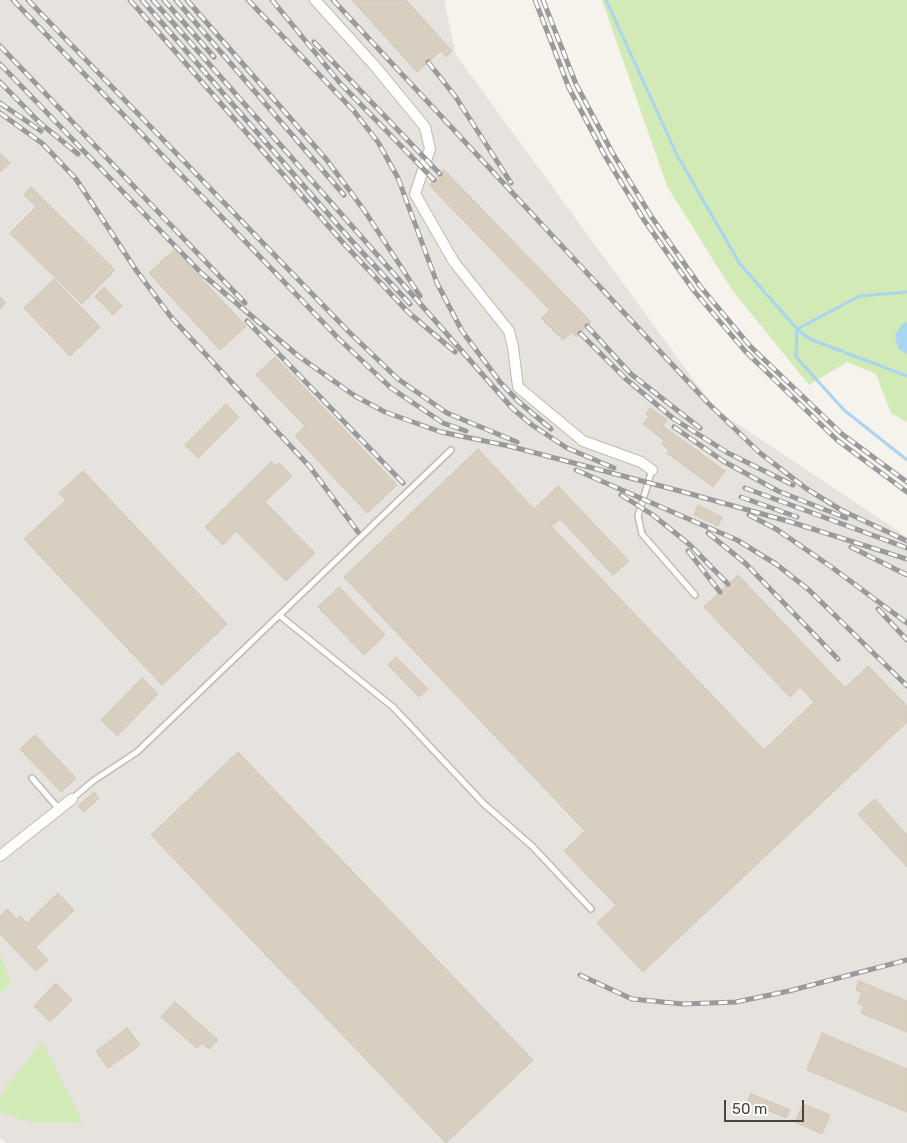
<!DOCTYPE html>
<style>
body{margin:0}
#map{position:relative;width:907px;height:1143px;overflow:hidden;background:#f6f3ec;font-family:Rubik,sans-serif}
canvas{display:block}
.scale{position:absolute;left:724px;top:1100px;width:80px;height:22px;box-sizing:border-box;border:2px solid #4b4439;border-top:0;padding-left:6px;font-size:15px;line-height:18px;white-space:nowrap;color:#4b4439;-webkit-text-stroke:4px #fff;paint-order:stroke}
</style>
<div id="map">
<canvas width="907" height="1143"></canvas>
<div class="scale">50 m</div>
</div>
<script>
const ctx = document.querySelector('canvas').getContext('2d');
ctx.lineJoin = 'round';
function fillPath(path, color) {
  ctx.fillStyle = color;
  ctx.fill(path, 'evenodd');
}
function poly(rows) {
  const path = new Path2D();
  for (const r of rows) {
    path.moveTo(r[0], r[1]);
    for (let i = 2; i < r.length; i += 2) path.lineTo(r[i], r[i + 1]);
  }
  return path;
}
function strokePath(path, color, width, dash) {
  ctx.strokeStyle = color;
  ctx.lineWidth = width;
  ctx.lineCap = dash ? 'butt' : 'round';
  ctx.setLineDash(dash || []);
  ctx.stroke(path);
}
const industrial = poly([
 [0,0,444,0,456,55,715,409,907,537,907,1143,7,1143,0,1138]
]);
const green = poly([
 [602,0,907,0,907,422,891,413,876,374,847,362,809,385,732,290,667,186],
 [0,953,11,983,0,994],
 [42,1042,83,1122,32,1123,0,1112,0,1095]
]);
const parking = poly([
 [79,807,111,841,114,907,94,927,57,889,29,917,10,904,0,912,0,878]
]);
const water = poly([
 [907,322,907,354,898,349,895,335,902,324]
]);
const stream = poly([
 [606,0,677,155,740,264,797,329,810,339,907,376],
 [907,292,860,296,797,329,796,357,844,410,907,460]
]);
const building = poly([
 [352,0,406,0,452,51,446,57,441,51,417,72,352,0],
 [0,153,10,163,0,172,0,153],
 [444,170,591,322,576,337,572,332,563,340,541,318,550,310,429,185,444,170],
 [31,187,115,270,82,304,10,233,36,207,24,195,31,187],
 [174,250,246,326,220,350,149,273,174,250],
 [54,279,100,327,70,356,24,308,54,279],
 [104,287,122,306,113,315,95,296,104,287],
 [0,297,6,303,0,309,0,297],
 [275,357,397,485,367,513,295,436,305,426,256,375,275,357],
 [226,404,239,417,198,458,185,445,226,404],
 [650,408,667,420,663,426,725,471,713,487,667,453,669,450,662,444,664,440,643,424,649,416,646,414,650,408],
 [478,449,534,509,558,486,629,561,613,575,560,519,551,526,764,750,814,702,800,687,790,697,704,607,738,575,845,688,868,666,907,706,907,722,643,972,597,923,616,905,564,851,585,831,344,577,478,449],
 [271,462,275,466,279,463,292,476,265,502,315,553,286,581,236,531,223,545,205,527,271,462],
 [83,471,227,624,162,685,24,539,66,500,59,493,83,471],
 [698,505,722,517,718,526,694,515,698,505],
 [339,587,385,635,364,655,318,607,339,587],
 [396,657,428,689,419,697,388,665,396,657],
 [142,678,158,694,117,736,101,720,142,678],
 [35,735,76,778,61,792,20,749,35,735],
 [238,752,533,1060,446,1143,151,835,238,752],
 [94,792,99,798,84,812,78,806,94,792],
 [875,799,907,835,907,867,858,814,875,799],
 [58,893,74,910,36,947,48,960,36,971,0,934,0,916,7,909,17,919,20,916,27,923,58,893],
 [859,981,907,1001,907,1032,861,1013,864,1006,858,1003,862,993,856,990,859,981],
 [56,983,72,1000,50,1022,34,1006,56,983],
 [175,1002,218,1040,209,1049,202,1043,197,1048,161,1017,175,1002],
 [127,1028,140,1045,108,1068,96,1051,127,1028],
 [822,1033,907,1069,907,1112,807,1070,822,1033],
 [751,1094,790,1110,786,1118,747,1102,751,1094],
 [803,1104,830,1115,822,1134,795,1122,803,1104]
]);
const lane = poly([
 [652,470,638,516,642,534,695,595],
 [279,615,393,707,484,804,532,846,591,909],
 [32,778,59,809],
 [72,799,93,781,137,752,451,450]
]);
const street = poly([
 [315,0,374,65,425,127,430,149,415,194,454,262,509,331,513,347,518,387,583,441,641,462,652,470],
 [0,856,72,799]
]);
const rail = poly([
 [13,0,340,340,391,388,443,423,466,431],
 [28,0,349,332,398,379,447,413,517,442],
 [130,0,345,245,408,312,455,352],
 [142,0,350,239,410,304],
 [153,0,512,408,532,425,567,448,614,468],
 [164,0,214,57],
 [176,0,344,195],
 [187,0,326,159,364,210,420,296],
 [248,0,353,110,378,142,398,178,437,283,462,331,500,382,518,401,551,429],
 [272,0,340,83,434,180],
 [333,0,708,403,760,453,807,489,846,513],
 [535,0,569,88,605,156,644,220,694,291,745,351,837,440,907,492],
 [543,0,576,84,612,152,651,216,700,286,750,346,842,434,907,482],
 [314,42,440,174],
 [0,46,245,303],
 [428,62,455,96,511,183],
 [0,64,204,276],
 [0,82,40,123,78,154],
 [0,103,41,131],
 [0,113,43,144,76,179,136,270,171,317,310,467,358,532],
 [200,272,297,355,355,396,385,412,441,432,509,446,680,491,791,522,907,559],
 [247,321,403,483],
 [587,326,631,374,700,428],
 [580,333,626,379,674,419,728,453,793,485],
 [674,427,723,461,778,491,846,518],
 [576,470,737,540,776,564,809,590,907,686],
 [745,488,907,548],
 [621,495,653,515,690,545,728,584],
 [741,497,797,517],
 [841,510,907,541],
 [749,515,776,529,830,566,907,623],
 [708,533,745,563,838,659],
 [851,547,907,575],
 [688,551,720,592],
 [878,609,907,640],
 [580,975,632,999,683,1004,736,1002,789,991,907,960]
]);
fillPath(industrial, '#e6e2dd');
fillPath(green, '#d2eab5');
fillPath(parking, '#e5e3e0');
fillPath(water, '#a9d4f2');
strokePath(stream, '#a9d4f2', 3);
fillPath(building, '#d8cfc1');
strokePath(building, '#d3c7b4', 1);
strokePath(lane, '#c2bbae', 8);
strokePath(street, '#c2bbae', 12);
strokePath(lane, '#fff', 5);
strokePath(street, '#fff', 10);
strokePath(rail, '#9a9a9a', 5);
strokePath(rail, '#fff', 3, [9]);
</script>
